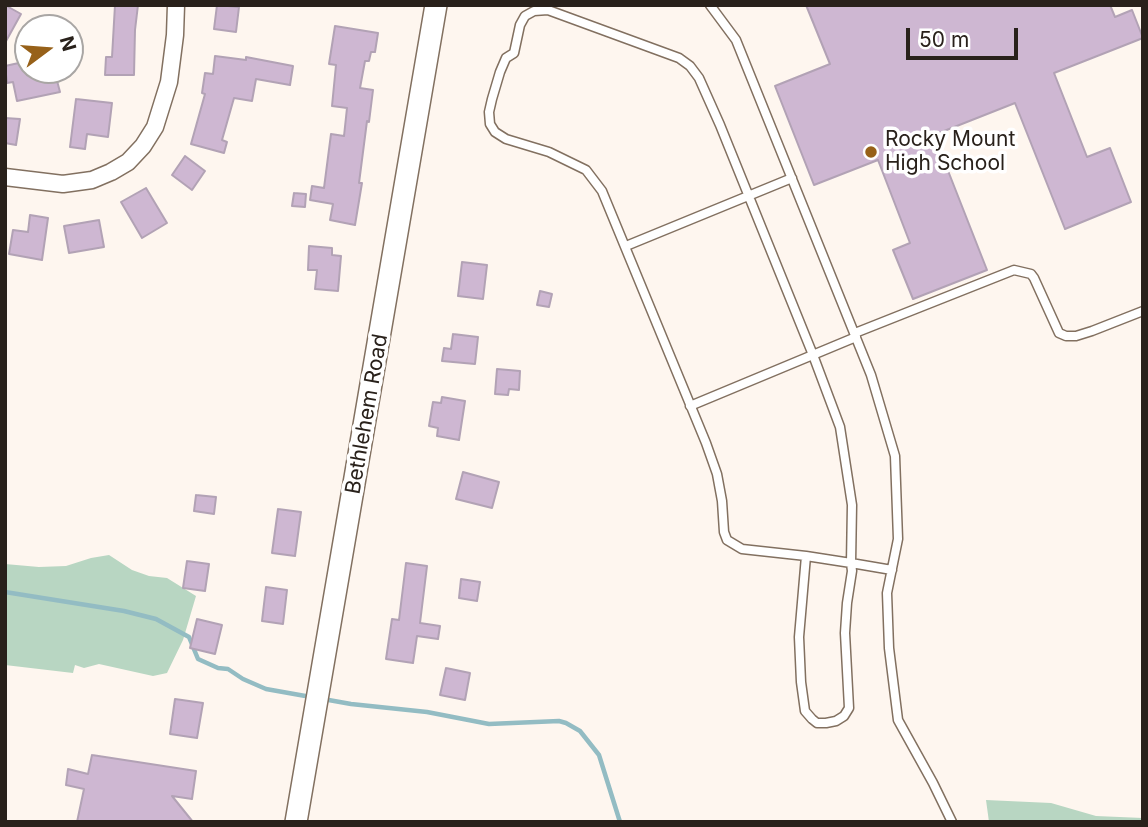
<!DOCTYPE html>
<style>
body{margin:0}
#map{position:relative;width:1148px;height:827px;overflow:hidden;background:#fef6ef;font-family:Inter,sans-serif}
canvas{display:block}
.frame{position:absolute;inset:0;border:7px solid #29211b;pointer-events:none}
.north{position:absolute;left:14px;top:14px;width:70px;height:70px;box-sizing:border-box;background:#fff;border:2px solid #a9a6a4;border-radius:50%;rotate:74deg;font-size:19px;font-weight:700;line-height:28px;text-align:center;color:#29211b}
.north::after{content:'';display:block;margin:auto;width:24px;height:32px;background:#976119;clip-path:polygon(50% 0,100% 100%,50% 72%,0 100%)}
.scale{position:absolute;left:906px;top:28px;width:112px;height:32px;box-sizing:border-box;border:4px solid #29211b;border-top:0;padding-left:9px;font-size:21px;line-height:24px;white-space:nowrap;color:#29211b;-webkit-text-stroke:5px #fff;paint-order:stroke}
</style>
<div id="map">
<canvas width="1148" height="827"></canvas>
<div class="frame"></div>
<div class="north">N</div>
<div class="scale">50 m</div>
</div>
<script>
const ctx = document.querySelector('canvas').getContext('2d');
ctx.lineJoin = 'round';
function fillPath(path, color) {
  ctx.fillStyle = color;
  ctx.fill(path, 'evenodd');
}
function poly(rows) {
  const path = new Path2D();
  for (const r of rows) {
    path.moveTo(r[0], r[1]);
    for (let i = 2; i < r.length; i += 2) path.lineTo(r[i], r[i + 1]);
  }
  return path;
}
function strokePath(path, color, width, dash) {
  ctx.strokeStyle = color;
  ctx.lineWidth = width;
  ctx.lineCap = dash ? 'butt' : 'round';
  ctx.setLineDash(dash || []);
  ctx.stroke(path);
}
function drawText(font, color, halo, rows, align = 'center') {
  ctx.font = font + ' Inter,sans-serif';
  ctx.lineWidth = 7;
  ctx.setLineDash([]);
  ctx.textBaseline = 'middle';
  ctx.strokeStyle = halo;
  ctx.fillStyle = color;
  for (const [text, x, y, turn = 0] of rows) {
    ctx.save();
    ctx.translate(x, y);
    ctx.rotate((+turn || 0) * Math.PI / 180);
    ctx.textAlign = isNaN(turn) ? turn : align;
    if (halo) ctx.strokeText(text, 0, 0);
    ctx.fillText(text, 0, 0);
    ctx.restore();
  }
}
const green = poly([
 [109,555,132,570,149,576,167,578,196,596,183,640,167,673,153,676,99,664,84,668,75,665,73,673,5,665,5,564,39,567,66,566,91,558],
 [986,800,1051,803,1096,816,1143,818,1143,822,989,822]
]);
const stream = poly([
 [5,592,124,611,156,619,189,637,198,659,218,668,228,669,243,679,266,689,311,697],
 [323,699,351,704,427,712,489,724,559,721,566,723,580,731,599,755,620,822]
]);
const building = poly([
 [5,5,21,14,5,43,5,5],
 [115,5,138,5,135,30,134,75,105,75,106,57,112,57,115,5],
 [217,5,239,7,236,32,214,29,217,5],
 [806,5,1110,5,1115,17,1132,10,1143,38,1054,73,1087,157,1110,148,1131,202,1065,229,1015,103,934,135,987,270,913,299,893,250,910,243,878,160,814,185,775,86,830,64,806,5],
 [335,26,378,33,375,52,371,52,369,61,365,61,360,88,373,90,369,122,367,121,359,183,362,183,355,225,330,220,333,204,310,200,312,186,324,188,331,134,344,136,347,108,332,106,336,65,329,64,335,26],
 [215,56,246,60,246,57,293,66,290,85,256,79,252,101,234,98,222,140,227,142,224,153,191,144,205,94,202,93,205,73,213,74,215,56],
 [28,61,28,70,47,70,49,78,56,77,60,92,17,101,13,82,7,83,5,66,28,61],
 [76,99,112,103,108,137,87,134,85,149,70,147,76,99],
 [5,118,20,119,16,145,5,143,5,118],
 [185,156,205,171,192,190,172,175,185,156],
 [146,188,167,223,142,238,121,202,146,188],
 [294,193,306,194,305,207,292,206,294,193],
 [30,215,48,218,42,260,9,254,13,230,28,232,30,215],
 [99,220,104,247,69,253,64,226,99,220],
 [309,246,332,248,332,255,341,256,338,291,315,289,317,270,308,270,309,246],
 [462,262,487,265,483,299,458,296,462,262],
 [540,291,552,294,549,307,537,305,540,291],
 [453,334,478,337,475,364,442,361,444,348,451,349,453,334],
 [497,369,520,371,519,390,509,389,508,395,495,394,497,369],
 [442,397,465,401,459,440,437,436,438,428,429,426,433,402,441,403,442,397],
 [463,472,499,482,492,508,456,499,463,472],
 [196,495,216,497,214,514,194,511,196,495],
 [278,509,301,512,295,556,272,553,278,509],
 [187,561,209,564,205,591,183,588,187,561],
 [406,563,427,566,420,623,440,626,438,639,417,636,413,663,386,659,392,619,399,620,406,563],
 [461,579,480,582,477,601,459,598,461,579],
 [266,587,287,590,283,624,262,621,266,587],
 [197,619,222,625,215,654,190,648,197,619],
 [446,668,470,673,465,700,440,695,446,668],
 [175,699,203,703,197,738,170,734,175,699],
 [92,755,196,771,192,799,172,796,193,822,77,822,84,789,66,785,68,769,88,774,92,755]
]);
const service = poly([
 [710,5,736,40,871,375,895,456,898,539,887,593,889,648,898,720,933,783,952,822],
 [626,246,792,178],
 [855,333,1014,270,1031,274,1034,278,1059,333,1066,336,1076,336,1092,331,1143,311],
 [690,406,856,337],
 [806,556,799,637,801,682,805,711,812,719,817,723,826,723,836,721,844,716,849,708,845,633,847,603,852,571,851,563,852,505,840,427,813,355,720,125,699,78,690,66,679,58,548,10,534,11,525,16,520,25,514,53,506,58,500,72,492,99,489,112,490,124,495,132,506,139,549,152,586,170,602,191,706,443,717,474,722,501,724,532,727,540,742,549,806,556,851,563,892,570]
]);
const minor = poly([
 [5,177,63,184,92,180,111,172,128,162,143,146,155,127,169,82,175,35,176,5]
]);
const secondary = poly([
 [296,822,436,5]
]);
const markers = [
 [871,152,7,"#976119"]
];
const poiNames = [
 ["Rocky Mount",885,140],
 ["High School",885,164]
];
const streetNames = [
 ["Bethlehem Road",367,414,-80]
];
fillPath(green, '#b8d6c2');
strokePath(stream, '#93bcc3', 4.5);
fillPath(building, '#ceb7d2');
strokePath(building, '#b2a2b5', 2);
strokePath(service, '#827060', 11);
strokePath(minor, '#827060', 19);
strokePath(secondary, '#827060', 24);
strokePath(service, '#fff', 8);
strokePath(minor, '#fff', 16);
strokePath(secondary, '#fff', 21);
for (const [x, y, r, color] of markers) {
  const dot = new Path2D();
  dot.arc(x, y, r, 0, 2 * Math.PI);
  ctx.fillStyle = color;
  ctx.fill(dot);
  strokePath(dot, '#fff', 2.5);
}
drawText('21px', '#29211b', '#fff', poiNames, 'left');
drawText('21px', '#29211b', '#fff', streetNames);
</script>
